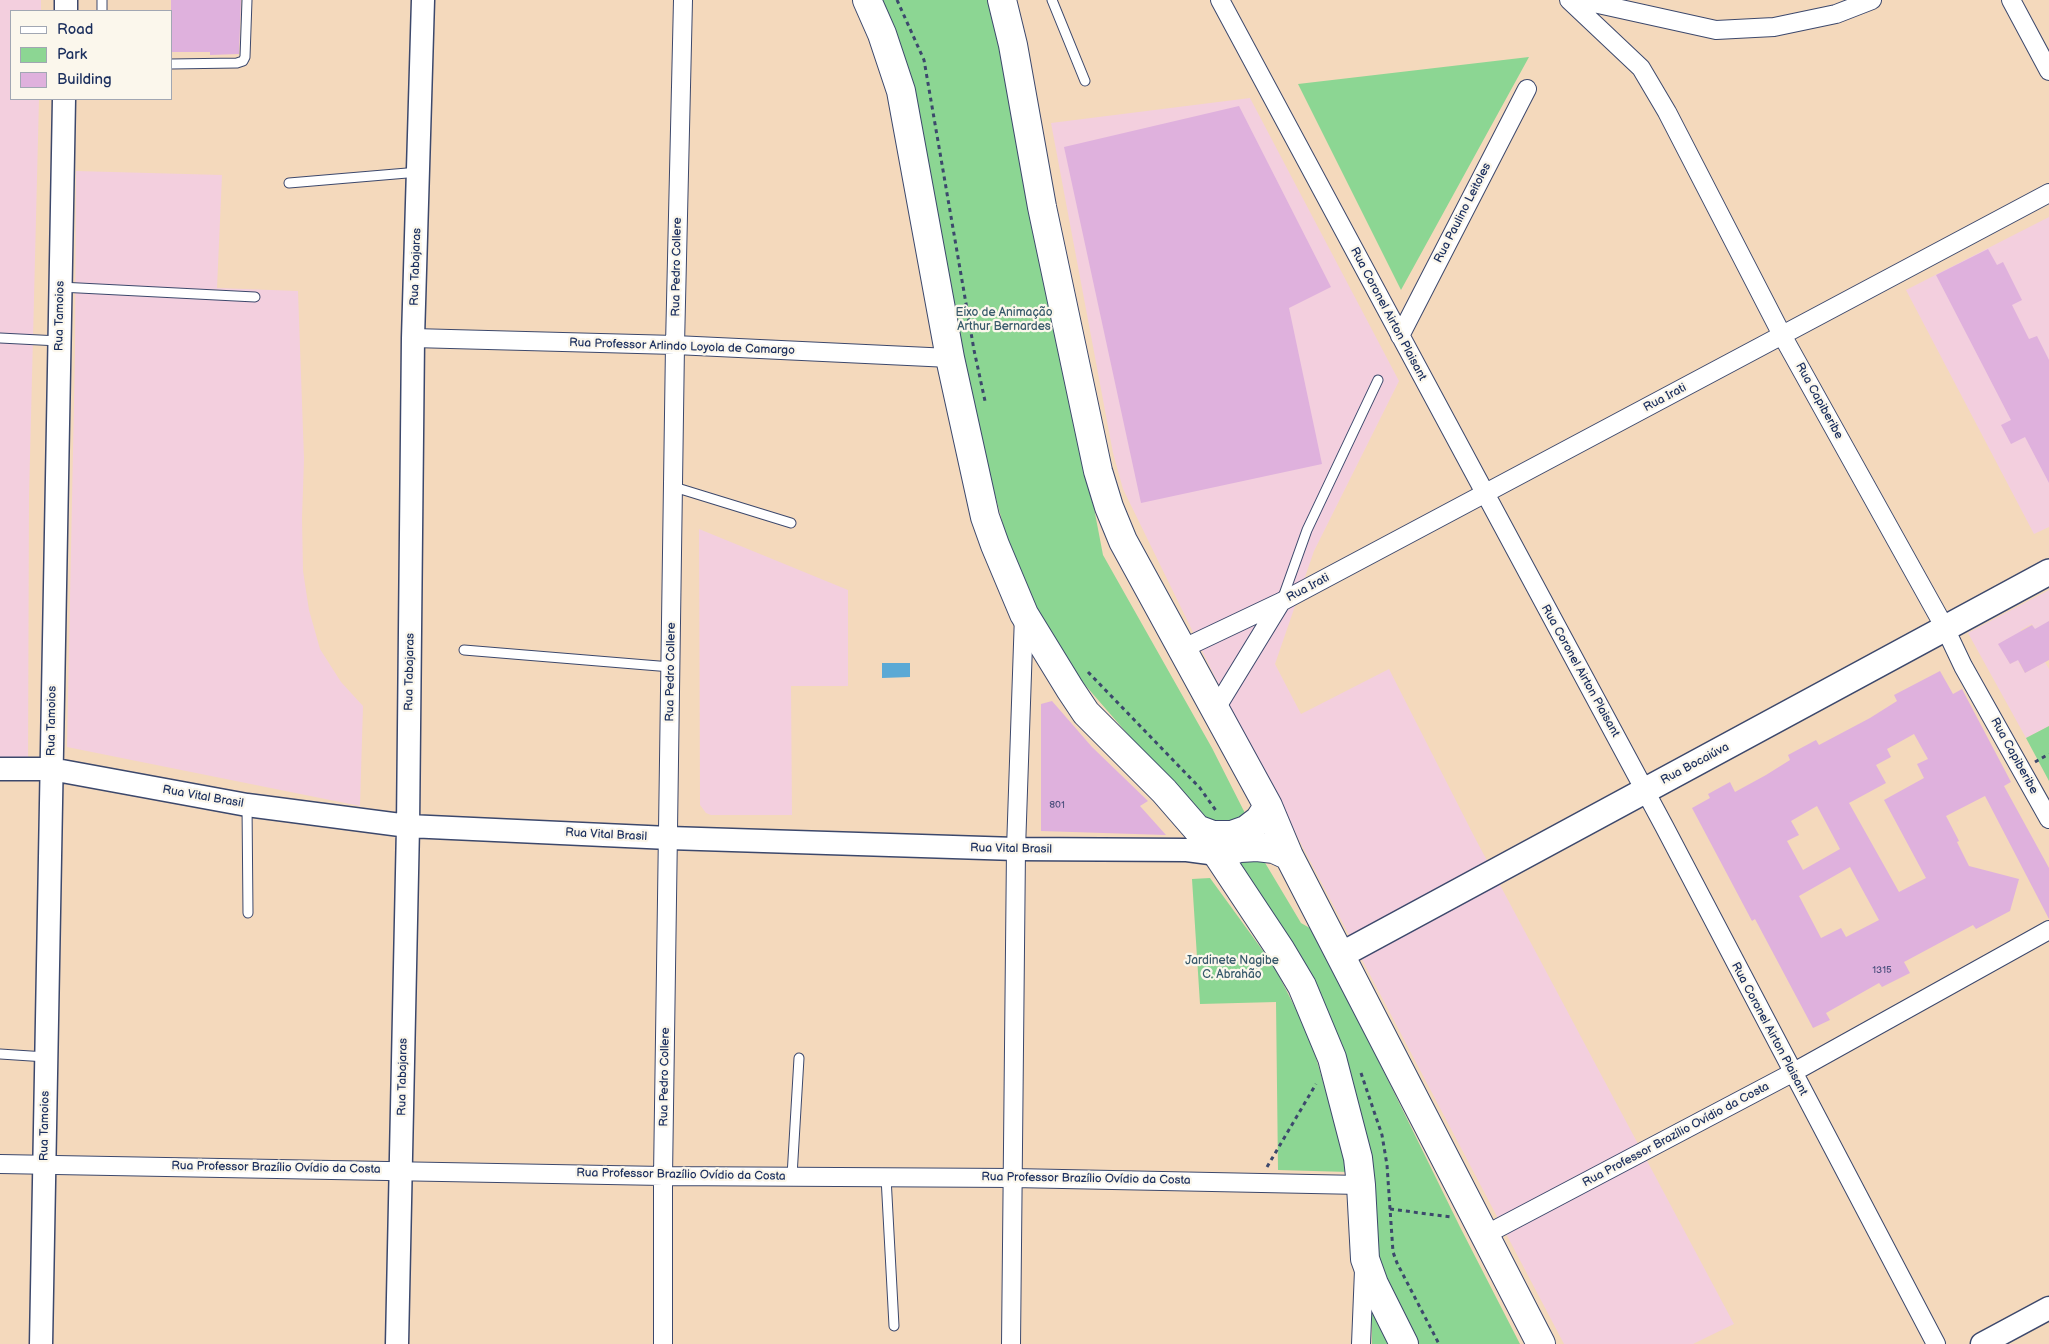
<!DOCTYPE html>
<meta charset="utf-8">
<style>
body{margin:0}
#map{position:relative;width:2049px;height:1344px;overflow:hidden;background:#f4d9bc;font-family:"Balsamiq Sans",sans-serif}
canvas{display:block}
.legend{position:absolute;left:10px;top:10px;width:162px;height:90px;box-sizing:border-box;background:#fbf7ec;border:1px solid #a1a7b3;margin:0;padding:6px 9px;list-style:none;font-size:15px;color:#1b2f5e}
.legend li{display:flex;align-items:center;gap:10px;height:25px}
.legend b{width:25px;border:1px solid #a1a7b3}
</style>
<div id="map">
<canvas width="2049" height="1344"></canvas>
<ul class="legend">
<li><b style="height:6px;background:#fff"></b>Road</li>
<li><b style="height:14px;background:#8cd693"></b>Park</li>
<li><b style="height:14px;background:#dfb1dd"></b>Building</li>
</ul>
</div>
<script>
const ctx = document.querySelector('canvas').getContext('2d');
ctx.lineJoin = 'round';
function fillPath(path, color) {
  ctx.fillStyle = color;
  ctx.fill(path, 'evenodd');
}
function poly(rows) {
  const path = new Path2D();
  for (const r of rows) {
    path.moveTo(r[0], r[1]);
    for (let i = 2; i < r.length; i += 2) path.lineTo(r[i], r[i + 1]);
  }
  return path;
}
function strokePath(path, color, width, dash) {
  ctx.strokeStyle = color;
  ctx.lineWidth = width;
  ctx.lineCap = dash ? 'butt' : 'round';
  ctx.setLineDash(dash || []);
  ctx.stroke(path);
}
function drawText(font, color, halo, rows, align = 'center') {
  ctx.font = font + ' "Balsamiq Sans",sans-serif';
  ctx.lineWidth = 4.5;
  ctx.setLineDash([]);
  ctx.textBaseline = 'middle';
  ctx.strokeStyle = halo;
  ctx.fillStyle = color;
  for (const [text, x, y, turn = 0] of rows) {
    ctx.save();
    ctx.translate(x, y);
    ctx.rotate((+turn || 0) * Math.PI / 180);
    ctx.textAlign = isNaN(turn) ? turn : align;
    if (halo) ctx.strokeText(text, 0, 0);
    ctx.fillText(text, 0, 0);
    ctx.restore();
  }
}
const built = poly([
 [0,0,41,0,41,11,11,11,11,99,39,99,29,496,28,765,0,764],
 [1250,98,1399,381,1314,551,1275,664,1301,714,1389,669,1475,838,1734,1324,1693,1344,1564,1344,1235,718,1123,489,1113,453,1051,123],
 [76,171,222,175,217,288,298,291,304,459,302,518,303,571,309,610,320,649,341,682,363,706,360,806,67,747,75,351],
 [2049,217,2049,527,2034,534,1906,290],
 [699,529,848,590,848,686,791,686,792,815,711,815,706,813,700,805],
 [2049,590,2049,621,2037,634,2032,624,2021,630,2024,635,1999,644,2010,664,2024,656,2026,659,2019,663,2025,673,2045,662,2049,669,2049,726,2026,738,1968,633]
]);
const green = poly([
 [873,0,991,0,1004,38,1103,555,1212,748,1250,823,1210,829,1053,648,1010,550,953,340],
 [1529,57,1401,290,1298,84],
 [2049,726,2049,781,2026,738],
 [1261,856,1301,923,1315,931,1460,1227,1520,1344,1419,1344,1374,1254,1366,1159,1235,863],
 [1210,878,1274,966,1310,1037,1349,1172,1278,1170,1276,1002,1200,1004,1192,879],
 [1372,1304,1392,1344,1372,1344]
]);
const water = poly([
 [882,663,910,663,910,677,882,678]
]);
const building = poly([
 [171,0,241,0,239,54,210,55,210,52,171,52],
 [1239,106,1331,287,1289,308,1322,464,1141,503,1064,147],
 [1988,249,1997,265,2003,262,2022,300,2012,305,2029,339,2037,336,2049,360,2049,483,2025,437,2011,444,2001,425,2011,420,1936,275],
 [2049,621,2049,660,2025,673,2018,660,2010,664,1998,644,2032,625,2035,629],
 [1940,671,1953,694,1962,689,2011,782,2004,786,2049,868,2049,919,1985,796,1946,816,1959,841,1957,842,1969,866,2019,879,2010,911,1976,929,1973,925,1904,962,1910,973,1882,987,1879,983,1826,1013,1830,1020,1813,1028,1755,919,1752,921,1692,808,1710,798,1708,794,1730,782,1735,792,1766,775,1790,760,1788,755,1816,740,1819,745,1870,718,1897,701,1894,695],
 [1914,734,1928,759,1917,764,1924,778,1884,800,1926,878,1899,892,1849,803,1886,783,1876,765,1891,757,1887,749],
 [1817,806,1840,849,1803,870,1787,841,1799,835,1791,821],
 [1850,867,1879,920,1846,937,1841,928,1821,938,1799,896],
 [1052,701,1092,747,1148,801,1140,806,1166,835,1041,831,1041,704]
]);
const path = poly([
 [897,0,924,60,974,350,985,401],
 [1088,672,1200,788,1217,812],
 [2035,762,2049,754],
 [1361,1073,1382,1135,1387,1165,1393,1252,1397,1263,1439,1344],
 [1267,1167,1316,1084],
 [1390,1209,1451,1217]
]);
const service = poly([
 [1052,0,1085,81],
 [102,11,102,0],
 [171,64,237,63,243,61,245,57,247,0],
 [289,183,419,172],
 [60,287,255,297],
 [0,338,59,341],
 [674,487,791,523],
 [1282,600,1307,530,1378,380],
 [464,650,671,667],
 [247,805,248,913],
 [0,1054,46,1057],
 [792,1176,799,1058],
 [886,1177,894,1326]
]);
const minor = poly([
 [1220,0,1664,826,1936,1344],
 [1569,0,1641,68,1667,112,1782,335,1945,628,1963,666,2049,819],
 [1580,0,1716,30,1774,27,1836,14,1872,0],
 [2011,0,2049,71],
 [1400,336,1527,89],
 [413,338,675,345,950,358],
 [1182,649,1281,602,2049,193],
 [1215,710,1281,602],
 [0,1164,663,1176,1013,1178,1361,1185],
 [1485,1235,1792,1073,2049,930],
 [663,1344,663,1176,675,345,683,0],
 [1011,1344,1016,849,1024,615],
 [1361,1344,1364,1270]
]);
const tertiary = poly([
 [66,11,66,0],
 [0,769,51,769,247,805,408,826,669,838,1016,849,1187,850,1217,854],
 [41,1344,64,99],
 [397,1344,408,826,413,338,423,0],
 [1982,1344,2049,1308]
]);
const secondary = poly([
 [1341,955,2049,572]
]);
const primary = poly([
 [867,0,882,34,901,91,950,358,985,517,995,545,1024,614,1070,689,1086,713,1164,791,1197,829,1217,854,1280,949,1302,986,1332,1058,1358,1158,1361,1185,1365,1259,1374,1284,1404,1344],
 [1002,0,1013,45,1042,207,1098,471,1109,507,1123,541,1268,806,1289,856,1541,1344],
 [1197,829,1213,835,1232,835,1246,830,1259,820,1268,806],
 [1218,854,1240,848,1257,847,1274,849,1289,856]
]);
const numberNames = [
 ["801",1057,805],
 ["1315",1882,970]
];
const streetNames = [
 ["Rua Paulino Leitoles",1463,213,-63],
 ["Rua Tabajaras",416,267,-88],
 ["Rua Pedro Collere",677,267,-89],
 ["Rua Coronel Airton Plaisant",1388,314,62],
 ["Rua Tamoios",60,316,-89],
 ["Rua Professor Arlindo Loyola de Camargo",682,347,2],
 ["Rua Irati",1665,398,-28],
 ["Rua Capiberibe",1819,401,61],
 ["Rua Irati",1308,588,-28],
 ["Rua Coronel Airton Plaisant",1580,671,61],
 ["Rua Tabajaras",410,672,-89],
 ["Rua Pedro Collere",671,672,-89],
 ["Rua Tamoios",52,721,-89],
 ["Rua Capiberibe",2014,756,61],
 ["Rua Bocaiúva",1695,764,-28],
 ["Rua Vital Brasil",203,797,10],
 ["Rua Vital Brasil",606,835,3],
 ["Rua Vital Brasil",1011,849,1],
 ["Rua Coronel Airton Plaisant",1769,1029,62],
 ["Rua Tabajaras",403,1077,-89],
 ["Rua Pedro Collere",665,1077,-89],
 ["Rua Tamoios",45,1126,-89],
 ["Rua Professor Brazílio Ovídio da Costa",1676,1135,-28],
 ["Rua Professor Brazílio Ovídio da Costa",276,1168,1],
 ["Rua Professor Brazílio Ovídio da Costa",681,1175,1],
 ["Rua Professor Brazílio Ovídio da Costa",1086,1179,1]
];
const parkNames = [
 ["Eixo de Animação",1004,313],
 ["Arthur Bernardes",1004,327],
 ["Jardinete Nagibe",1232,961],
 ["C. Abrahão",1232,975]
];
fillPath(built, '#f3cfde');
fillPath(green, '#8cd693');
fillPath(water, '#5ba9d5');
fillPath(building, '#dfb1dd');
strokePath(service, '#3c486c', 11);
strokePath(minor, '#3c486c', 20);
strokePath(tertiary, '#3c486c', 25);
strokePath(secondary, '#3c486c', 28);
strokePath(primary, '#3c486c', 30);
strokePath(path, '#3c486c', 3, [4, 4]);
strokePath(service, '#fff', 9);
strokePath(minor, '#fff', 18);
strokePath(tertiary, '#fff', 22);
strokePath(secondary, '#fff', 25);
strokePath(primary, '#fff', 28);
drawText('10px', '#4c507e', null, numberNames);
drawText('12px', '#1b2f5e', '#fbf7ec', streetNames);
drawText('12px', '#37596b', '#fbf7ec', parkNames);
</script>
